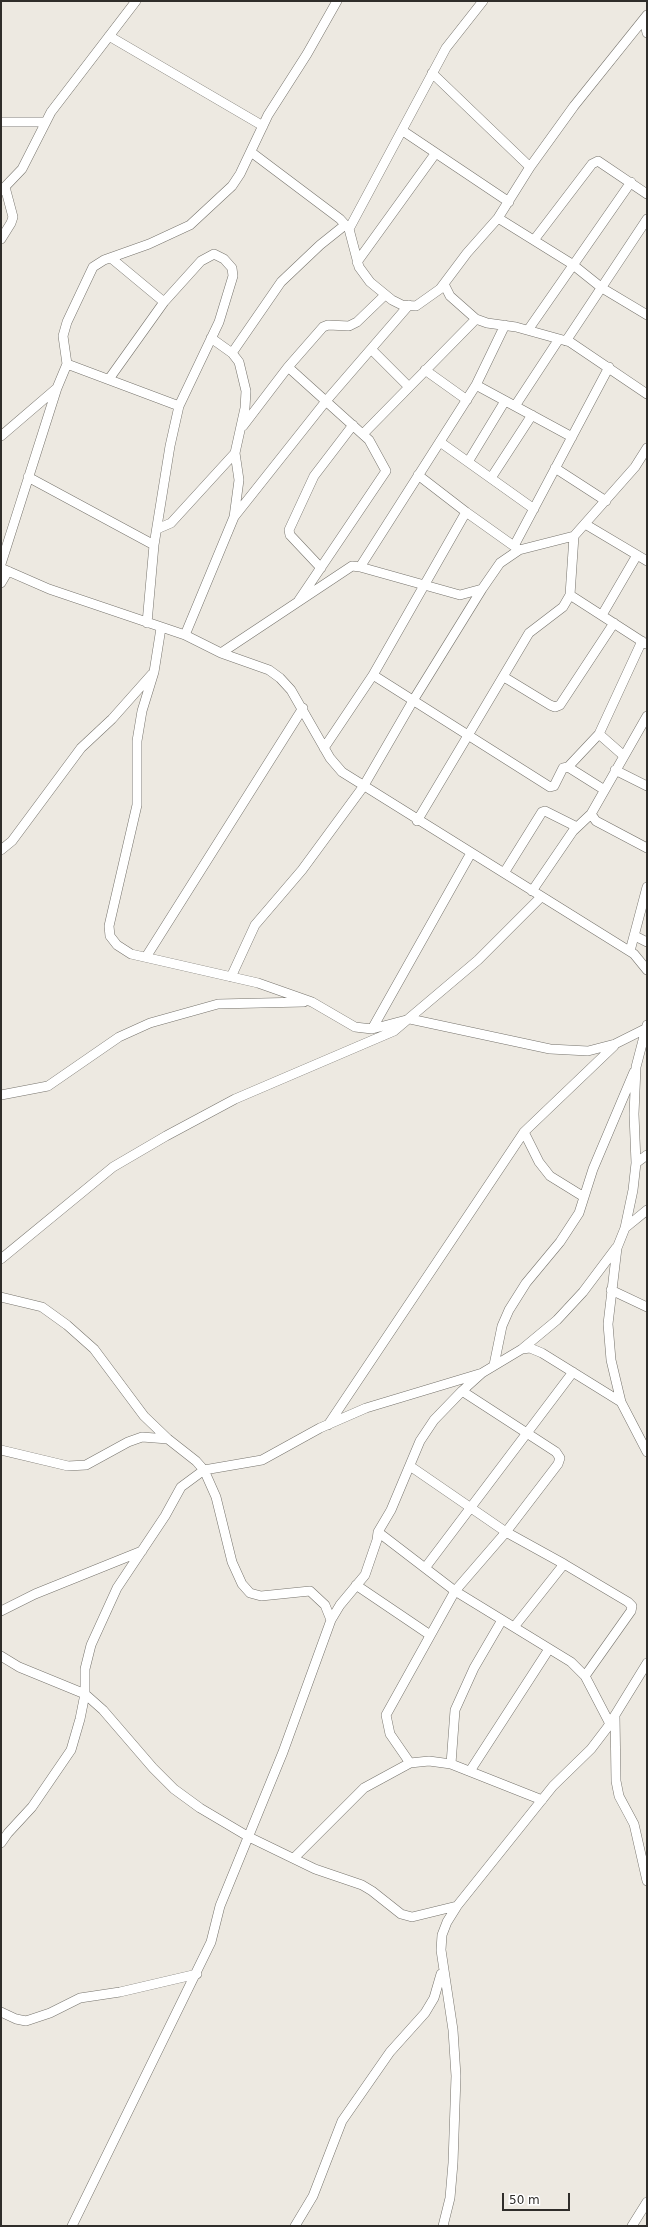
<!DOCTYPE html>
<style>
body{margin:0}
#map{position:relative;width:648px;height:2227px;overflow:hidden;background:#ede9e1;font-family:"DejaVu Sans",sans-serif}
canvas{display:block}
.frame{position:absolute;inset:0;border:2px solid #2f2d2a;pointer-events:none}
.scale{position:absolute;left:502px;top:2193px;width:68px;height:18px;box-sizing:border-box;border:2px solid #2f2d2a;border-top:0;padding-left:5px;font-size:12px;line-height:14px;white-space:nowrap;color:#2f2d2a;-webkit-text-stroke:3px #fff;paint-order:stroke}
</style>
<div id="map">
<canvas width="648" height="2227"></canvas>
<div class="frame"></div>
<div class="scale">50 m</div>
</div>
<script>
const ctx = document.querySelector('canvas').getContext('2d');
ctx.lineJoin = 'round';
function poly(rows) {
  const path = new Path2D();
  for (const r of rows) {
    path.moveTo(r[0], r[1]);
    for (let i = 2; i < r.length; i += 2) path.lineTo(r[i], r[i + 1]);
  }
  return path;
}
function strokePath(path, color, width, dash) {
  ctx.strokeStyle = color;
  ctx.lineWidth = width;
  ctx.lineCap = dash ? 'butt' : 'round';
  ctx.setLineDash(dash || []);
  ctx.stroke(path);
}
const street = poly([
 [644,19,647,33],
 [109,36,263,126],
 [432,73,530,167],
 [1,122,45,122],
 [403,131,509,202],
 [251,152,340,219,349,229,359,267,370,282,392,300,402,305,416,306,440,289,467,253,498,218,530,167,574,106,647,15],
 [1,191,22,169,51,112,136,1],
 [498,218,572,264,602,288,647,315],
 [349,229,446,48,483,1],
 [1,239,11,223,13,217,5,187],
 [534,240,592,164,598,161,647,194],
 [111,258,164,302],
 [357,262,435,154],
 [444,284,450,296,476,319,487,323,516,327,570,342,647,394],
 [528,330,631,182],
 [566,341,647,219],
 [371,349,409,387],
 [232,353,281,282,320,245,345,225],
 [67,364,179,406],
 [288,367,369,440,386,471,299,600],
 [425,370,467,400],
 [109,379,164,302,201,261,214,254,224,259,232,268,233,276,219,322,179,406,170,446,154,545,147,623],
 [476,385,572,437],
 [515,406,559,339],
 [243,426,288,367,323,327,328,325,349,326,357,322,385,295],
 [363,434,476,319],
 [1,436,57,388,67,364,63,336,67,322,93,267,104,260,149,244,190,225,232,186,240,174,268,115,307,54,337,1],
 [440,442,534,509],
 [468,462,505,401],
 [555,468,606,501],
 [418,475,466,512,518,549],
 [28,477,154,545],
 [491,478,532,415],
 [234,517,326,401,409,305],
 [585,524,647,561],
 [157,529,171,523,235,453],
 [514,546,609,367],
 [1,564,57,388],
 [360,567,476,385,505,325],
 [1,568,49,589,185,635,221,653,269,670,280,678,291,690,330,758,342,772,634,954,647,970],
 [321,568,290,535,289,530,314,476,353,425],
 [1,583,8,571],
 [570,595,646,644],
 [602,615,637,555],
 [161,628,154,672,142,711,137,741,137,805,109,926,110,936,117,945,131,954,258,983,312,1002,355,1027,372,1029,410,1019,550,1049,588,1051,615,1044,647,1028],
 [185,635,234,517,239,480,235,453,245,408,246,391,239,362,232,353,211,338],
 [221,653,352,566,360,567,460,595,482,589],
 [373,675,550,787,554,786,563,768,568,767,599,734,642,641],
 [504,677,550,705,555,707,560,705,614,623],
 [647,716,591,814,596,821,647,848],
 [599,734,624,756],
 [324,748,373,675,466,512],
 [568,767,603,789],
 [615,770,647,786],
 [417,821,529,633,563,607,570,595,574,536],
 [1,850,12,841,81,748,112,719,152,674],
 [504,873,542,812,545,811,577,827],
 [532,891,573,831,591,814],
 [635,936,647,942],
 [630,951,647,887],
 [146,957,303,708],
 [231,977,255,925,302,870,363,787,414,699,482,589,500,563,519,550,574,536,635,467,647,448],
 [647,1025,636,1067,634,1114,636,1163,633,1190,625,1228,617,1248,608,1324,611,1360,621,1402,647,1452],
 [372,1029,471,853],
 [1,1095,48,1086,119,1037,150,1023,218,1004,304,1002],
 [524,1132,539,1162,550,1176,584,1197],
 [636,1163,647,1155],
 [625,1228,647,1210],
 [1,1259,113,1167,166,1136,235,1099,394,1031,478,960,541,897],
 [611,1290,647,1307],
 [1,1297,42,1307,67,1325,94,1349,144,1416,168,1439,196,1461,204,1470,216,1497,232,1562,242,1584,250,1593,261,1596,310,1591,325,1605,331,1620],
 [522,1349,557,1320,583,1292,616,1248],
 [494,1365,502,1326,509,1310,526,1283,560,1242,579,1213,593,1169,634,1072],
 [328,1425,524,1132,614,1046],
 [1,1450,68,1466,86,1465,128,1442,142,1437,168,1439],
 [410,1466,506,1532,564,1564,628,1602,632,1606,631,1611,585,1676],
 [378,1532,455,1591,571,1662,585,1676,610,1724],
 [425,1568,573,1372],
 [356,1585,430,1635],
 [1,1611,35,1594,142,1551],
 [514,1627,564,1564],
 [1,1656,19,1667,85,1694,103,1710,153,1768,174,1789,200,1808,249,1837,315,1869,362,1885,372,1891,401,1914,412,1917,457,1906],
 [615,1715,616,1781,619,1796,634,1824,647,1881],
 [410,1763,390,1734,386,1715,455,1591,506,1532,558,1464,560,1458,556,1452,462,1391],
 [451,1764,455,1710,474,1668,502,1620],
 [470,1771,549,1649],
 [1,1843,8,1833,32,1807,71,1750,80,1719,85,1694,85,1669,91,1645,117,1588,165,1516,181,1487,204,1470,262,1460,320,1428,366,1408,479,1374],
 [294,1858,364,1788,410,1763,429,1761,451,1764,542,1800],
 [1,2012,16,2019,26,2021,50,2013,80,1998,120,1992,197,1974],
 [72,2226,211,1942,220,1906,283,1752,331,1620,340,1605,365,1575,377,1540,378,1532,391,1510,420,1441,434,1420,462,1391,482,1373,522,1349,530,1348,542,1353,621,1402],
 [295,2226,313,2196,342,2121,390,2052,425,2013,434,1998,441,1974],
 [443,2226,450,2198,453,2163,456,2076,453,2030,441,1950,442,1935,447,1922,457,1906,553,1786,591,1749,607,1728,647,1663],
 [632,2226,647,2202]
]);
strokePath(street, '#76736c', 10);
strokePath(street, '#fff', 9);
</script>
